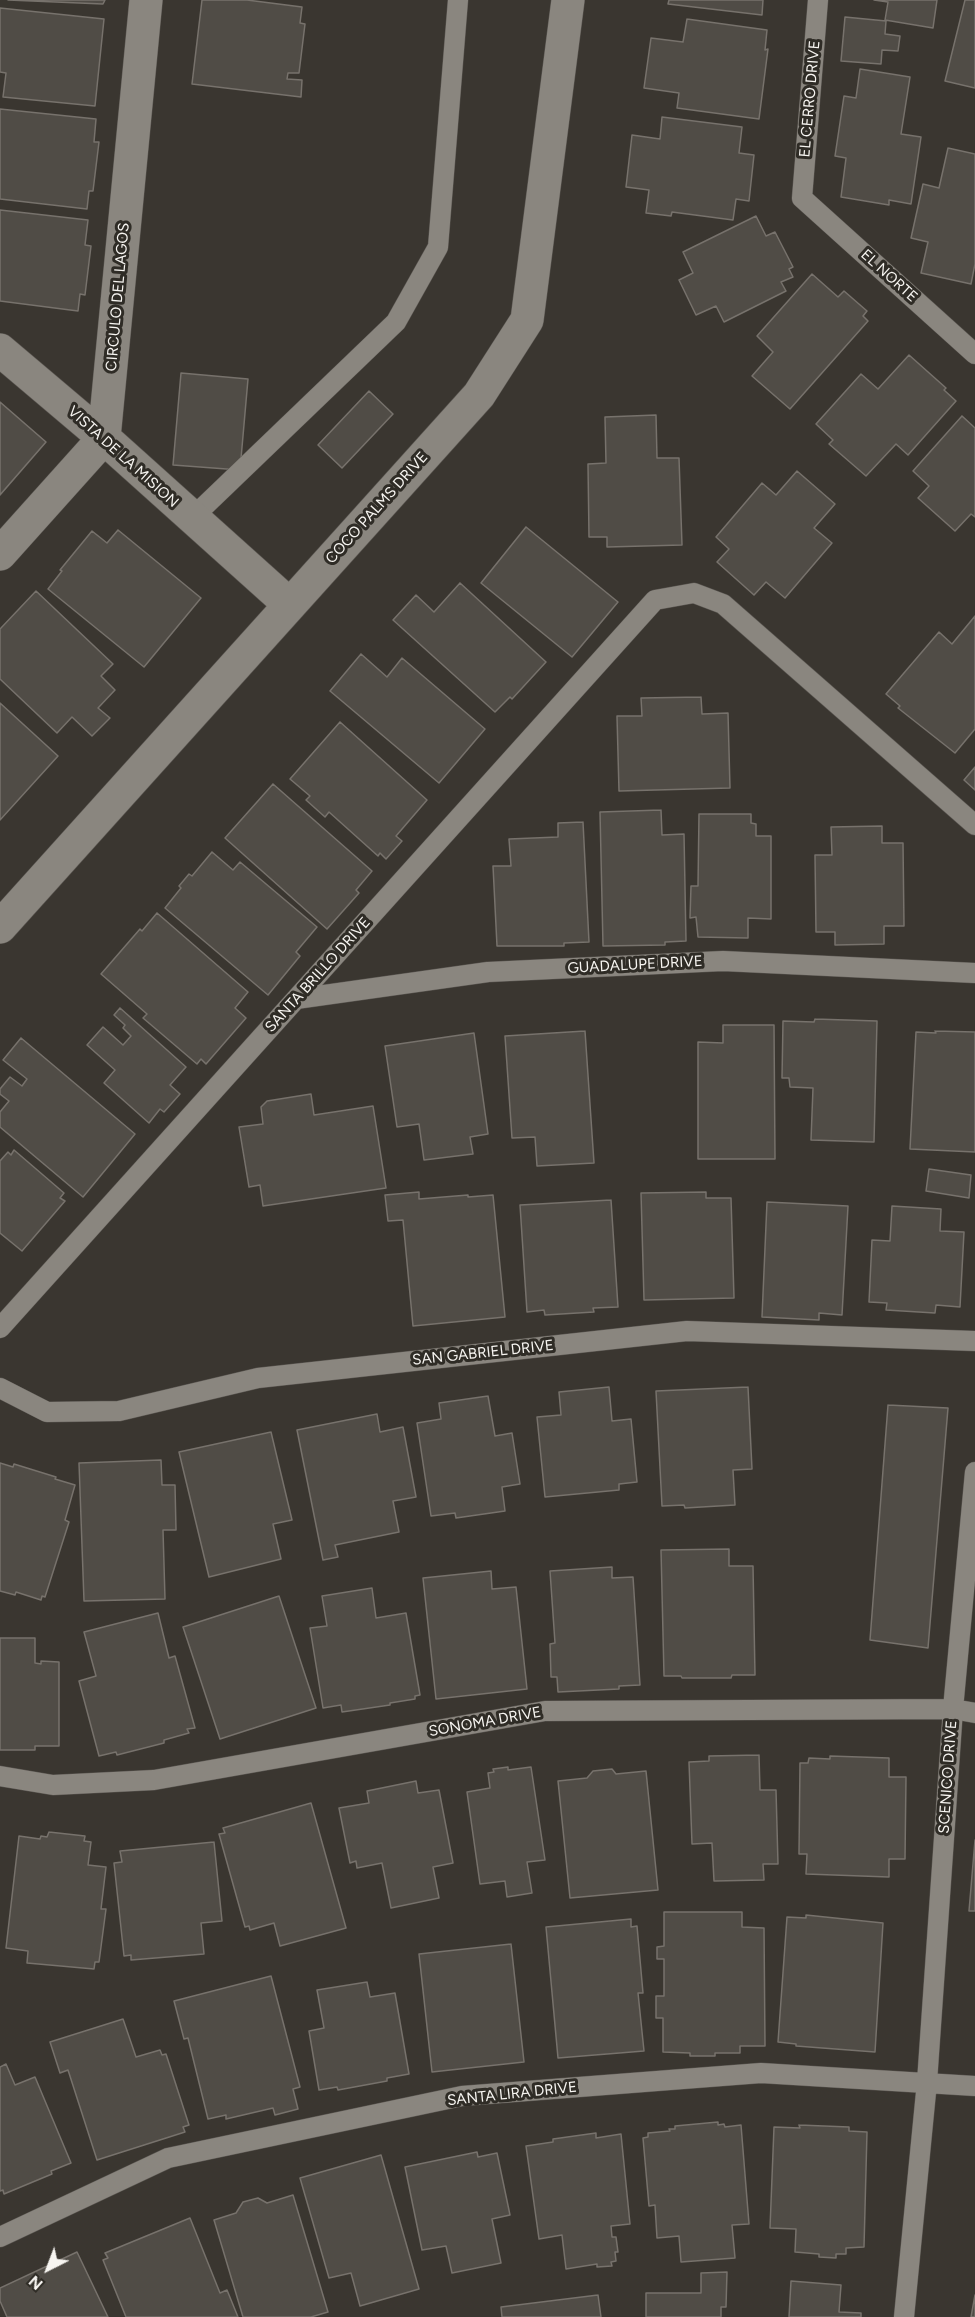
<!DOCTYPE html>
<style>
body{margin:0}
#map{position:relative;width:975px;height:2317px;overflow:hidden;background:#3a3630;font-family:Figtree,sans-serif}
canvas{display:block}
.north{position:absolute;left:18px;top:2239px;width:60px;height:60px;-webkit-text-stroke:4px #2f2c26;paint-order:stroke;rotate:222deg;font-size:16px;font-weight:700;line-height:24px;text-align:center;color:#f7f5f1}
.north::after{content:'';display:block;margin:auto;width:21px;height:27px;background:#f7f5f1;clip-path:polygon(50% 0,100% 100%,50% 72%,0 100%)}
</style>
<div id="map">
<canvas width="975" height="2317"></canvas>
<div class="north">N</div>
</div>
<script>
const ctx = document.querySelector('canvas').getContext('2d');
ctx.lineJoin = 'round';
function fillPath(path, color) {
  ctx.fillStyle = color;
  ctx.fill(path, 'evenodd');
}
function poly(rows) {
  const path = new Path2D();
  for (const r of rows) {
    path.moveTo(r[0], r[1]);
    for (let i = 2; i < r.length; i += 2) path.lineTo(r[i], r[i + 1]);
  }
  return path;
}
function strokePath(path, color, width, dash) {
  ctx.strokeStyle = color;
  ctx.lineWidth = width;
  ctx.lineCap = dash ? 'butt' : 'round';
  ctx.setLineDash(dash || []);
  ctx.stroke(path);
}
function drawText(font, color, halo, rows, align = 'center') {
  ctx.font = font + ' Figtree,sans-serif';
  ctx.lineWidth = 6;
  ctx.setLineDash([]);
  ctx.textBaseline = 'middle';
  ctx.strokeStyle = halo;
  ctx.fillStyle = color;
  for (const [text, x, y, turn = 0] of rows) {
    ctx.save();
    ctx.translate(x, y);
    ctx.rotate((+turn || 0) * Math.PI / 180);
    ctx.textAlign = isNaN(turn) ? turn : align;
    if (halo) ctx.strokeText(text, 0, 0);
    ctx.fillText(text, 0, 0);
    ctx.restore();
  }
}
const building = poly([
 [8,0,105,0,103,4,8,0],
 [202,0,247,0,302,7,300,23,305,24,299,73,288,73,287,79,302,80,301,97,192,84,202,0],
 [669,0,763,0,762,15,668,4,669,0],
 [874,0,937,0,933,28,885,20,888,2,874,0],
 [965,0,975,0,975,88,945,81,965,0],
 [0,8,104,19,95,106,3,97,6,73,0,72,0,8],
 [845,17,886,21,885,34,900,36,898,51,882,50,881,64,841,61,845,17],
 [687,19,767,30,765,50,768,49,759,119,677,108,679,93,644,88,651,38,683,42,687,19],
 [860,69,910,77,901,134,921,137,911,204,889,200,889,205,841,197,846,158,835,156,844,96,856,98,860,69],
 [0,109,96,119,94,142,99,142,93,191,89,191,87,209,0,199,0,109],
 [662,117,742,127,739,153,754,155,749,201,736,199,733,220,672,212,671,216,646,213,649,190,626,187,632,135,660,139,662,117],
 [948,148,975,154,975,264,971,284,921,273,928,242,911,238,923,184,939,188,948,148],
 [0,210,88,220,85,245,91,246,85,295,80,294,78,311,0,301,0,210],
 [756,216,766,236,775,232,793,267,789,269,793,277,781,282,786,291,724,322,716,306,696,315,679,280,693,273,683,252,756,216],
 [812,274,838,297,844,291,867,311,863,316,868,321,790,409,752,376,773,352,757,336,812,274],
 [909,355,946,388,944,390,956,401,908,455,896,444,866,476,829,444,833,440,816,424,861,374,878,389,909,355],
 [181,373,248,379,240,470,173,465,181,373],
 [369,391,393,414,342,468,318,445,369,391],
 [0,402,46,442,0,495,0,402],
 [656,415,657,458,679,458,682,545,607,547,607,537,589,537,588,464,606,463,605,417,656,415],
 [962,416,975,428,975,517,971,514,955,531,918,498,929,486,913,471,962,416],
 [797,471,835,504,814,528,832,543,785,598,766,582,754,595,717,562,729,549,716,537,762,483,776,495,797,471],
 [526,527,618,602,572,657,481,583,526,527],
 [118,530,201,598,144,667,48,589,62,571,60,570,92,531,107,543,118,530],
 [460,583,546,662,512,699,510,697,495,712,393,620,416,595,434,612,460,583],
 [36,591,113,664,101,676,115,690,98,708,110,718,92,736,72,717,57,733,0,679,0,629,36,591],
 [975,616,975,729,955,753,898,708,900,706,886,694,939,632,952,644,975,616],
 [361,654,387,677,402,658,485,729,439,783,330,691,361,654],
 [701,697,702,714,728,713,730,788,619,791,617,716,642,716,641,698,701,697],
 [0,703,58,756,0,820,0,703],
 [340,722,427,800,396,836,402,841,386,859,380,853,378,856,329,812,325,817,306,800,310,796,290,779,340,722],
 [975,767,975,790,964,780,975,767],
 [273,784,372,871,356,890,359,893,327,929,225,838,273,784],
 [661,810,662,835,684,834,686,941,665,942,665,945,603,946,600,812,661,810],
 [699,814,751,814,751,823,756,824,756,836,771,836,771,919,748,918,748,938,698,937,696,917,690,918,691,886,698,886,699,814],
 [583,822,589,942,564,943,564,946,497,946,493,866,511,866,509,839,558,837,558,823,583,822],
 [882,826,882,843,903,843,904,926,884,926,884,944,835,945,835,932,816,932,815,855,832,855,831,827,882,826],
 [212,852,233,870,240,862,317,927,296,952,300,956,268,995,165,908,181,888,179,886,189,874,192,876,212,852],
 [157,913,248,992,235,1008,246,1018,206,1064,201,1059,197,1064,143,1018,147,1014,101,974,140,929,142,931,157,913],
 [120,1008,186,1067,170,1085,180,1094,164,1112,160,1109,149,1123,104,1083,115,1070,87,1045,103,1027,123,1045,131,1036,123,1028,125,1025,114,1015,120,1008],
 [815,1019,877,1021,874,1142,811,1140,813,1088,790,1087,789,1078,782,1078,783,1021,814,1022,815,1019],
 [723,1025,774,1025,775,1159,698,1159,698,1042,723,1043,723,1025],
 [585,1031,594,1163,537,1166,535,1137,512,1138,505,1036,585,1031],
 [935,1031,975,1032,975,1152,910,1149,916,1032,936,1033,935,1031],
 [474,1033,488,1134,470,1137,473,1154,424,1160,419,1124,397,1127,385,1046,474,1033],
 [21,1038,135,1134,83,1197,0,1127,0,1112,9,1101,0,1094,0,1089,10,1077,22,1086,27,1079,3,1060,21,1038],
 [311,1094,314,1115,373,1106,386,1188,263,1206,260,1185,249,1187,239,1127,263,1124,261,1107,267,1101,311,1094],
 [14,1150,64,1193,60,1198,65,1201,22,1251,0,1233,0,1161,8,1152,11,1155,14,1150],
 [929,1169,971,1175,969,1198,926,1191,929,1169],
 [419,1192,419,1199,468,1195,468,1197,493,1195,505,1317,413,1326,403,1220,388,1221,385,1195,419,1192],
 [706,1192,706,1198,731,1198,734,1298,644,1300,641,1193,706,1192],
 [611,1200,618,1307,593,1308,594,1312,545,1315,544,1310,527,1312,520,1205,611,1200],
 [767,1202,848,1206,842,1315,819,1313,819,1320,762,1317,767,1202],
 [892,1206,941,1209,940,1231,964,1232,960,1307,936,1305,935,1313,886,1310,887,1303,869,1302,872,1240,890,1241,892,1206],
 [609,1387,612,1421,631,1419,637,1482,619,1484,619,1490,545,1497,537,1417,561,1415,559,1392,609,1387],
 [748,1387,752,1469,733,1470,735,1505,685,1508,684,1505,662,1506,656,1391,748,1387],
 [488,1396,495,1436,512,1433,520,1484,502,1487,505,1511,456,1518,455,1513,431,1516,417,1423,441,1419,439,1403,488,1396],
 [888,1405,948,1408,928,1648,870,1640,888,1405],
 [377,1414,380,1432,403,1427,416,1497,393,1501,399,1532,335,1545,338,1557,323,1560,297,1430,377,1414],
 [271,1432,292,1520,273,1524,281,1559,209,1577,179,1452,271,1432],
 [161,1460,162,1485,175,1485,176,1530,163,1530,165,1599,84,1601,79,1463,161,1460],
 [0,1463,13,1467,14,1464,56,1477,55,1479,75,1485,65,1520,69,1522,45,1597,42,1596,41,1600,16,1592,15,1595,0,1591,0,1463],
 [729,1549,729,1566,753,1566,755,1675,732,1675,731,1678,682,1678,681,1676,664,1676,661,1550,729,1549],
 [612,1567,612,1578,633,1577,640,1685,619,1686,619,1689,558,1692,557,1677,551,1677,550,1644,555,1643,550,1571,612,1567],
 [491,1571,492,1589,516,1587,527,1689,436,1699,423,1578,491,1571],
 [372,1588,376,1618,406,1613,420,1695,415,1696,415,1699,390,1703,390,1705,342,1712,341,1705,323,1708,310,1628,327,1626,322,1596,372,1588],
 [279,1596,316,1708,220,1739,183,1627,279,1596],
 [158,1613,169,1658,175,1656,195,1728,187,1729,189,1733,164,1740,164,1743,117,1755,116,1752,99,1756,79,1681,96,1676,84,1632,158,1613],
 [0,1638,35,1638,35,1663,41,1664,41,1661,59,1662,59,1746,35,1746,35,1750,0,1750,0,1638],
 [759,1755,760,1790,776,1790,778,1864,763,1864,764,1880,714,1881,712,1843,692,1844,689,1762,709,1761,709,1756,759,1755],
 [830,1756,889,1758,889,1777,906,1777,905,1859,889,1859,889,1877,806,1874,807,1854,799,1854,800,1763,808,1763,809,1758,830,1759,830,1756],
 [508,1767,508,1770,531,1767,545,1860,527,1862,532,1893,507,1897,505,1881,480,1884,467,1792,490,1788,488,1773,494,1772,493,1769,508,1767],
 [612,1769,616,1774,646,1771,658,1890,570,1898,558,1781,587,1778,593,1771,612,1769],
 [416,1781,418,1793,439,1790,453,1863,433,1867,439,1898,391,1908,382,1863,357,1868,356,1861,350,1863,339,1808,369,1803,367,1791,416,1781],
 [311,1803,346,1928,280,1946,274,1923,250,1930,249,1926,245,1927,219,1834,225,1833,223,1828,311,1803],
 [49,1832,85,1836,84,1841,91,1842,88,1865,106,1867,101,1909,106,1909,99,1962,95,1962,94,1969,27,1963,28,1951,6,1948,19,1836,40,1839,41,1836,47,1837,49,1832],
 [975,1840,975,1911,969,1911,975,1840],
 [214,1842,222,1921,201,1923,204,1954,131,1960,131,1955,124,1956,114,1863,122,1862,120,1851,214,1842],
 [664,1912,742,1912,742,1927,764,1928,765,2046,740,2046,740,2053,715,2053,715,2056,690,2056,690,2053,663,2052,663,2018,656,2018,656,1996,664,1996,664,1959,657,1959,657,1947,664,1946,664,1912],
 [806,1915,883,1923,875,2052,796,2046,796,2044,778,2042,787,1917,806,1918,806,1915],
 [631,1919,631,1927,637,1926,643,1993,638,1993,644,2051,558,2058,546,1927,631,1919],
 [511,1944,524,2062,432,2072,419,1954,511,1944],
 [271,1976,300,2087,293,2089,298,2109,275,2115,273,2108,226,2119,226,2115,208,2119,188,2038,184,2039,174,2001,271,1976],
 [367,1982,370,1997,395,1993,409,2074,387,2078,387,2081,338,2090,337,2087,319,2090,309,2031,324,2028,317,1990,367,1982],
 [123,2019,136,2057,160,2050,162,2055,166,2054,189,2125,183,2127,185,2132,97,2160,68,2070,60,2073,50,2042,123,2019],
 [6,2064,15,2085,35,2077,71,2163,51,2171,52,2174,4,2194,3,2190,0,2191,0,2067,6,2064],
 [718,2122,718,2125,724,2124,725,2127,741,2125,749,2224,732,2225,735,2258,681,2262,679,2236,657,2238,655,2205,649,2206,643,2138,648,2137,648,2133,670,2131,669,2129,675,2129,675,2126,718,2122],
 [799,2125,849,2127,849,2131,867,2132,864,2247,846,2248,846,2254,836,2254,836,2258,819,2257,819,2254,795,2252,796,2229,770,2228,774,2127,800,2128,799,2125],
 [596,2133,596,2138,621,2134,630,2224,611,2226,612,2237,616,2237,618,2252,615,2252,616,2261,611,2262,612,2266,597,2267,597,2264,566,2269,562,2235,539,2239,526,2146,553,2142,553,2139,596,2133],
 [477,2152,478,2157,497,2153,510,2215,492,2219,501,2263,452,2273,446,2246,422,2250,405,2167,477,2152],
 [381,2155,419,2289,360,2306,351,2273,329,2278,300,2178,381,2155],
 [293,2195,328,2312,311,2317,243,2317,214,2220,236,2213,243,2202,258,2198,267,2203,293,2195],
 [190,2218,220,2293,227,2290,238,2317,126,2317,103,2260,108,2258,105,2253,190,2218],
 [77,2252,108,2317,7,2317,0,2301,0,2288,77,2252],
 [727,2272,726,2307,721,2307,721,2317,646,2317,646,2293,701,2293,701,2273,727,2272],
 [791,2281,841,2285,839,2312,861,2313,861,2317,789,2317,791,2281],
 [598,2295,601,2317,502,2317,501,2307,598,2295],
 [975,2295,975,2317,971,2317,975,2295]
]);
const service = poly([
 [818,0,802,198,975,354],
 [192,518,396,322,438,247,458,0],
 [296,999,488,972,723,961,975,973],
 [0,1328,655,600,694,593,723,604,975,825],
 [0,1388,47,1412,119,1411,258,1378,687,1331,975,1341],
 [0,1776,53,1785,154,1780,545,1711,953,1709,975,1713],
 [0,2237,168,2158,462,2096,761,2073,975,2086],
 [904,2317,927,2082,953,1709,975,1472]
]);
const minor = poly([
 [0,350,104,438,290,605],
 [0,554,104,438,146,0],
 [0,927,479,395,527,320,568,0]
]);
const streetNames = [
 ["EL CERRO DRIVE",810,99,-85],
 ["EL NORTE",889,276,42],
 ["CIRCULO DEL LAGOS",118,297,-85],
 ["VISTA DE LA MISION",123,457,42],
 ["COCO PALMS DRIVE",377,508,-48],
 ["GUADALUPE DRIVE",635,965,-3],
 ["SANTA BRILLO DRIVE",318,975,-48],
 ["SAN GABRIEL DRIVE",483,1353,-6],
 ["SONOMA DRIVE",485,1722,-10],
 ["SCENICO DRIVE",948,1777,-86],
 ["SANTA LIRA DRIVE",512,2094,-6]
];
fillPath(building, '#504c46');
strokePath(building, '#77726c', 1.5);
strokePath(service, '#595550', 21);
strokePath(minor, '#595550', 34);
strokePath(service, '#8a867f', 20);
strokePath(minor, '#8a867f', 33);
drawText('15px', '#f7f5f1', '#2f2c26', streetNames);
</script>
